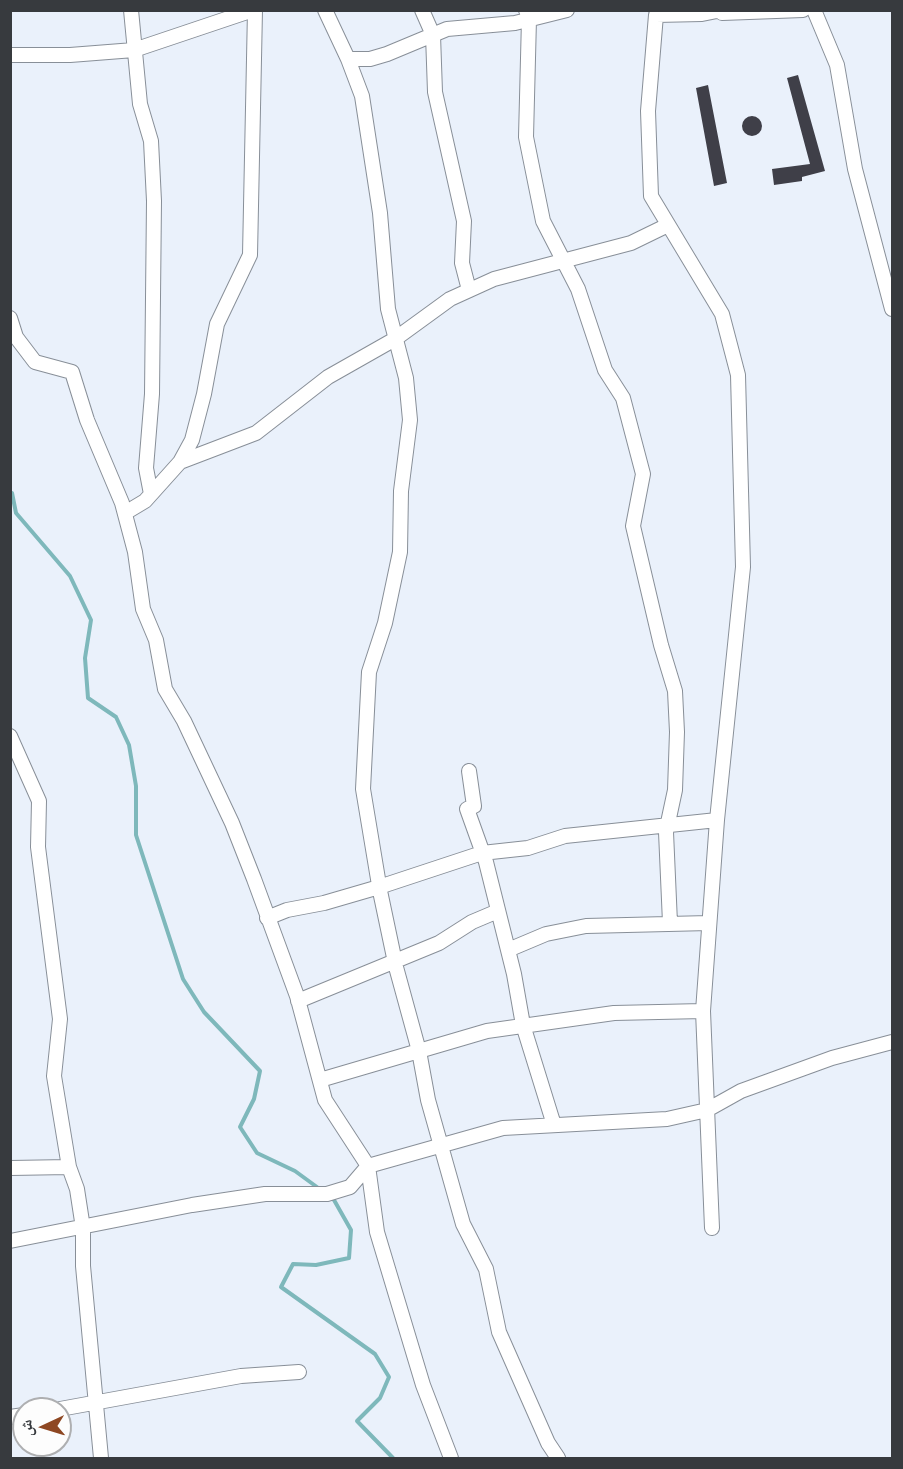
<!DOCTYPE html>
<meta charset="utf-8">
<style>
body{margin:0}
#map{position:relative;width:903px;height:1469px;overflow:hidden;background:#eaf1fb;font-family:Barlow,"Noto Naskh Arabic",sans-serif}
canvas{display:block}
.frame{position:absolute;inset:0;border:12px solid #373a3e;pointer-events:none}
.north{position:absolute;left:12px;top:1397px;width:60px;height:60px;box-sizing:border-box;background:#fdfdfd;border:2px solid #aeafb1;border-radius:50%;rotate:266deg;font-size:16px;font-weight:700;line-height:24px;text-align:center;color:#373a3e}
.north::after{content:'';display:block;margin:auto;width:21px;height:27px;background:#8e4722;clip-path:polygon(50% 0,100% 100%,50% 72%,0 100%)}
</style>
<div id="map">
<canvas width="903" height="1469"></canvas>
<div class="frame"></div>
<div class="north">ش</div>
</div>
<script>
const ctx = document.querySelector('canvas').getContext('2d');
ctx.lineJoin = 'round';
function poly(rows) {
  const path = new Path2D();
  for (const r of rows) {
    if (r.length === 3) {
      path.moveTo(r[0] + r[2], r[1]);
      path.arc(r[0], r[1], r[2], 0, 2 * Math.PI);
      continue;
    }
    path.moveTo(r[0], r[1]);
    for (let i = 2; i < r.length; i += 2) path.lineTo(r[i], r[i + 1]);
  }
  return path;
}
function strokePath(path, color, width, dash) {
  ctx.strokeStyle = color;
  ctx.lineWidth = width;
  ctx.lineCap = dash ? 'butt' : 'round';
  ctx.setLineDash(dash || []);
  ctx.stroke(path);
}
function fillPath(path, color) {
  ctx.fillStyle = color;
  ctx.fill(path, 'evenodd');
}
const stream = poly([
 [12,493,16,513,70,576,91,620,85,658,88,698,116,717,129,745,136,786,136,835,183,979,204,1012,260,1071,254,1099,240,1127,257,1153,295,1171,321,1190],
 [329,1196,334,1200,351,1230,349,1258,316,1265,293,1264,281,1287,375,1354,389,1377,380,1398,357,1421,393,1458]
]);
const building = poly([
 [798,75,825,171,802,177,802,181,774,185,772,169,810,164,787,78],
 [708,85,727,183,714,186,696,88],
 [752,126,10]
]);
const minor = poly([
 [131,10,140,104,151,141,154,201,152,394,146,468,151,494],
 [325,10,348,59,362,96,380,213,388,309,406,378,410,420,401,491,400,552,385,623,369,672,363,789,380,891,396,967,419,1051,428,1100,463,1224,486,1269,499,1332,548,1443,558,1458],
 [422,10,433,35,435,92,464,221,462,263,469,290],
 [526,10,529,19,526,137,543,221,578,289,605,370,623,398,643,474,633,526,661,645,675,691,677,732,675,790,666,832,670,923],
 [814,10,837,65,855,169,892,309],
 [722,13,803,10],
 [10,55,70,55,134,50,253,10],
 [348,59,370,59,387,54,447,29,515,23,567,10],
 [10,318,16,337,35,362,72,372,87,420,122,503,135,552,143,609,156,640,165,689,184,721,232,823,254,879,297,996,325,1100,368,1166,377,1232,423,1385,451,1458],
 [180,462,256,433,328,377,395,339,450,299,494,279,631,243,668,225],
 [125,513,145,501,180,462,192,440,204,394,217,324,250,255,255,10],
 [10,736,39,801,38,847,60,1019,54,1076,69,1167,77,1189,83,1228,83,1266,101,1458],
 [469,771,474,806,467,809,486,862,514,974,523,1025,554,1125],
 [267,918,287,910,324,903,379,887,482,853,528,848,565,836,717,820],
 [508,950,546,934,586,926,709,923],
 [298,1001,439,943,472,922,498,911],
 [320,1080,487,1031,614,1013,703,1011],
 [10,1168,69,1167],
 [712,1228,703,1011,717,820,743,567,738,375,722,314,651,196,648,111,656,15,702,14,722,10],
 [10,1241,192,1205,265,1194,327,1194,350,1187,368,1166,503,1128,667,1119,707,1110,741,1091,832,1058,892,1042],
 [60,1409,241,1376,299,1372],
 [10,1417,24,1415]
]);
strokePath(stream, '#7eb8bb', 4);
fillPath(building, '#3f3f48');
strokePath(minor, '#888f98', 16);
strokePath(minor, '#fff', 14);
</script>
